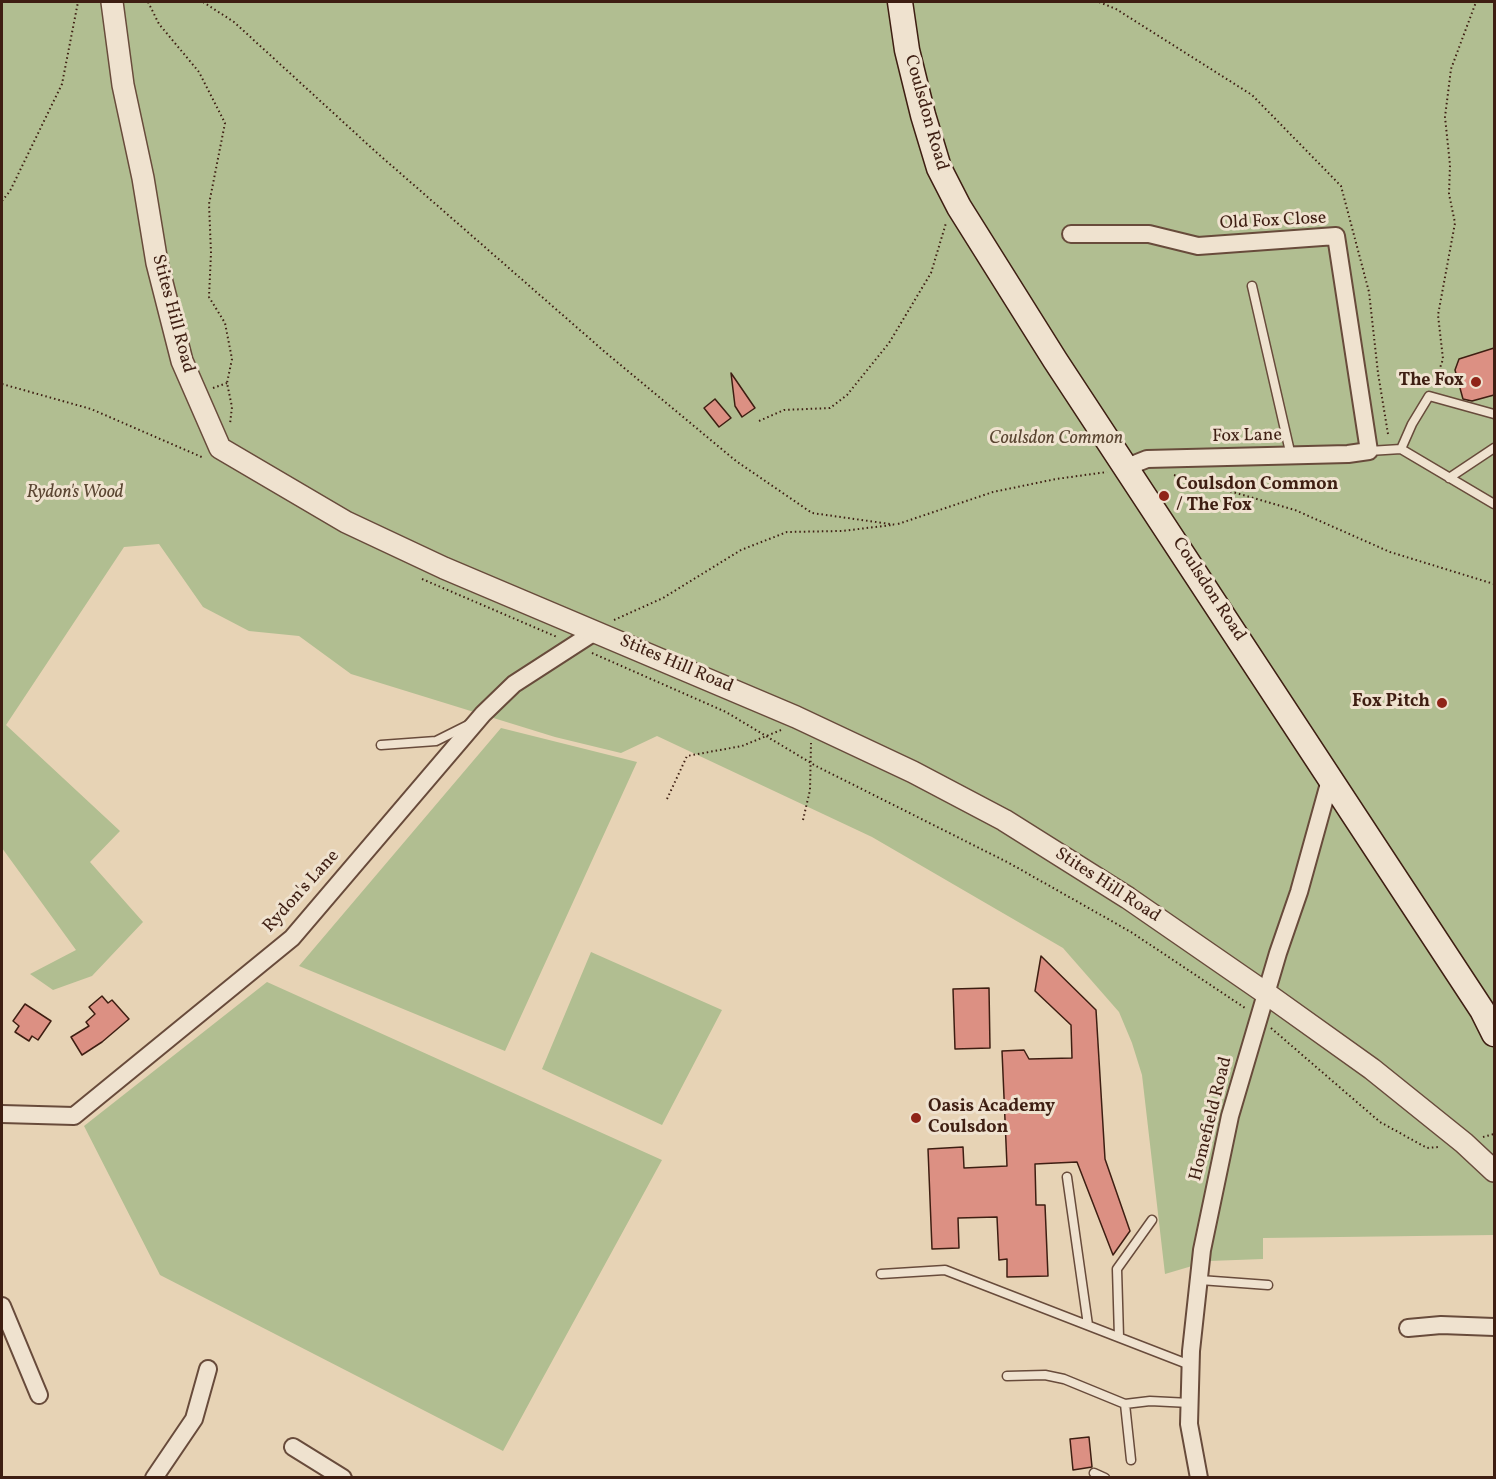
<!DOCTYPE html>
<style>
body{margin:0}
#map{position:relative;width:1496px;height:1479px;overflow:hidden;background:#e7d3b5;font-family:Vollkorn,serif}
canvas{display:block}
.frame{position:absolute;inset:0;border:3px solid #3e1e12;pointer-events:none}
</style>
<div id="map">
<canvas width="1496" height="1479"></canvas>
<div class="frame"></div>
</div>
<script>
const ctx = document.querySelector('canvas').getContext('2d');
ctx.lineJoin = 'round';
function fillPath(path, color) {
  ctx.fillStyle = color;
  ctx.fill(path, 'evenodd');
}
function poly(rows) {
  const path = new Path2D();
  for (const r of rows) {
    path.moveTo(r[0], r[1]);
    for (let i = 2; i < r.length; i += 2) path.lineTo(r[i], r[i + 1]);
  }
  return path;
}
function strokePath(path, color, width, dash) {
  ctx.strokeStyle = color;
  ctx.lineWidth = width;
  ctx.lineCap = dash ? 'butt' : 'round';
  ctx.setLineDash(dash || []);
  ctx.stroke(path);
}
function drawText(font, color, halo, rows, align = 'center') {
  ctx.font = font + ' Vollkorn,serif';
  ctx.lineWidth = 6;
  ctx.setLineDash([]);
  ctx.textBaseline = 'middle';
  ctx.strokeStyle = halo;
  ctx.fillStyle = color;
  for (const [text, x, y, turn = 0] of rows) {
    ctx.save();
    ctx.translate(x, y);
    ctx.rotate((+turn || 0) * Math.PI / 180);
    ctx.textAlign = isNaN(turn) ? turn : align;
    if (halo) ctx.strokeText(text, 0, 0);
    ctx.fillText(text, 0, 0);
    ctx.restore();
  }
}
const green = poly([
 [2,2,1494,2,1494,1235,1263,1238,1263,1259,1209,1261,1165,1274,1142,1075,1132,1043,1119,1012,1063,948,872,837,657,736,621,753,555,737,351,674,299,636,249,631,203,607,159,544,124,547,6,725,120,831,90,862,143,922,92,976,53,990,30,974,76,950,2,848],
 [501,728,637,762,505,1051,299,966],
 [591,952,722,1010,662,1125,542,1069],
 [267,982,662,1160,503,1451,160,1275,84,1126]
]);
const building = poly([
 [1494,348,1494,395,1472,401,1463,399,1455,370,1459,359,1494,348],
 [731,373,755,408,742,417,735,406,731,373],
 [715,399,731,418,719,427,704,408,715,399],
 [1041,956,1096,1010,1105,1159,1130,1231,1113,1255,1077,1162,1035,1164,1036,1205,1045,1205,1048,1276,1007,1277,1007,1259,999,1260,997,1217,958,1218,959,1248,932,1249,928,1149,963,1147,964,1168,1007,1166,1002,1051,1024,1050,1029,1059,1072,1058,1071,1025,1035,991,1041,956],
 [989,988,990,1048,955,1049,953,989,989,988],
 [102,996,108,1003,112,1000,129,1019,102,1042,82,1055,71,1037,89,1026,86,1022,95,1014,89,1007,102,996],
 [25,1004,51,1021,38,1040,32,1036,29,1041,15,1032,19,1026,13,1021,25,1004],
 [1089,1437,1092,1467,1073,1470,1070,1439,1089,1437]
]);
const path = poly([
 [148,2,159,24,199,72,225,123,209,204,211,253,209,297,225,323,232,359,227,383,232,407,230,424],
 [203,2,234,22,376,152,605,352,736,461,812,513,897,525],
 [1099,2,1116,9,1252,95,1341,186,1369,292,1378,373,1388,434],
 [2,201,10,191,62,84,78,2],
 [1439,371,1443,359,1438,315,1455,223,1449,194,1450,165,1445,117,1451,69,1476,2],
 [2,384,91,409,204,458],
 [213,388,227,383],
 [759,421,784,410,830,408,847,395,889,343,931,273,946,223],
 [1174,475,1295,510,1390,552,1494,584],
 [898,524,993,492,1056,479,1107,472],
 [422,579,557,637],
 [614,620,663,598,741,550,787,532,842,531,892,525],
 [592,653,726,712,816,766,1009,863,1131,932,1245,1008],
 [667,799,687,756,742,746,781,730],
 [803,820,810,790,811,743],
 [1271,1028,1380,1122,1427,1148,1439,1147],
 [1483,1137,1494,1134]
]);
const service = poly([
 [1252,286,1291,456],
 [1401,449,1412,424,1429,396,1494,414],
 [1369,451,1401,449,1494,504],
 [1449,478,1494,448],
 [381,745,436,741,470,724],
 [1067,1177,1088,1325],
 [881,1274,945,1270,1190,1365],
 [1200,1280,1268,1285],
 [1119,1337,1117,1269,1152,1220],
 [1007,1376,1045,1375,1064,1379,1125,1404,1150,1401,1190,1403],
 [1125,1404,1131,1460],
 [1094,1473,1105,1478]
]);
const minor = poly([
 [1071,234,1149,234,1198,246,1336,236,1369,451,1348,454,1147,459,1127,467],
 [2,1114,74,1116,292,938,483,714,514,684,596,631],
 [2,1306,39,1395],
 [1408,1328,1441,1325,1494,1327],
 [293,1447,343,1478],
 [154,1478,194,1419,208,1369],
 [1199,1478,1189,1424,1191,1351,1202,1250,1230,1116,1278,953,1299,892,1330,780]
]);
const tertiary = poly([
 [112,2,123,85,143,178,157,263,182,361,220,448,346,522,444,568,796,717,913,772,1004,820,1128,898,1267,994,1372,1069,1464,1143,1494,1171]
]);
const secondary = poly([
 [900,2,907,50,923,115,939,168,959,207,1055,360,1482,1010,1494,1034]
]);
const markers = [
 [1476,382,6,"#8f2418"],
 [1164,496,6,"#8f2418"],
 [1442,703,6,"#8f2418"],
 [916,1118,6,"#8f2418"]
];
const streetNames = [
 ["Coulsdon Road",925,113,74],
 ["Old Fox Close",1273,222,-3],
 ["Stites Hill Road",172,314,75],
 ["Fox Lane",1247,437,-1],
 ["Coulsdon Road",1208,590,57],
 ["Stites Hill Road",676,665,23],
 ["Stites Hill Road",1107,886,33],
 ["Rydon's Lane",302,892,-48],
 ["Homefield Road",1212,1119,-76]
];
const poiNames = [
 ["The Fox",1464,382],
 ["Coulsdon Common",1176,486,"left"],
 ["/ The Fox",1176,507,"left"],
 ["Fox Pitch",1430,703],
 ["Oasis Academy",928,1108,"left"],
 ["Coulsdon",928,1129,"left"]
];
const parkNames = [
 ["Coulsdon Common",1056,440],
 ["Rydon's Wood",75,494]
];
fillPath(green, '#b1be91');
fillPath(building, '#dc9083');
strokePath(building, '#3e1e12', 1.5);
strokePath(service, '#684b3b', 11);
strokePath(minor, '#684b3b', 20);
strokePath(tertiary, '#684b3b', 24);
strokePath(secondary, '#3e1e12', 27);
strokePath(path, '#3e1e12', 2, [1.5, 3]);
strokePath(service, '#efe2cf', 8);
strokePath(minor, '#efe2cf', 16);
strokePath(tertiary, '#efe2cf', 21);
strokePath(secondary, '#efe2cf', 24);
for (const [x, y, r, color] of markers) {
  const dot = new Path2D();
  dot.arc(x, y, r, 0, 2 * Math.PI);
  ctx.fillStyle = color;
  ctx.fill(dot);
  strokePath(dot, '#efe2cf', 2);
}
drawText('18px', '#3e1e12', '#efe2cf', streetNames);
drawText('bold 18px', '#3e1e12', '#efe2cf', poiNames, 'right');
drawText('italic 18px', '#5b4632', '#efe2cf', parkNames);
</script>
